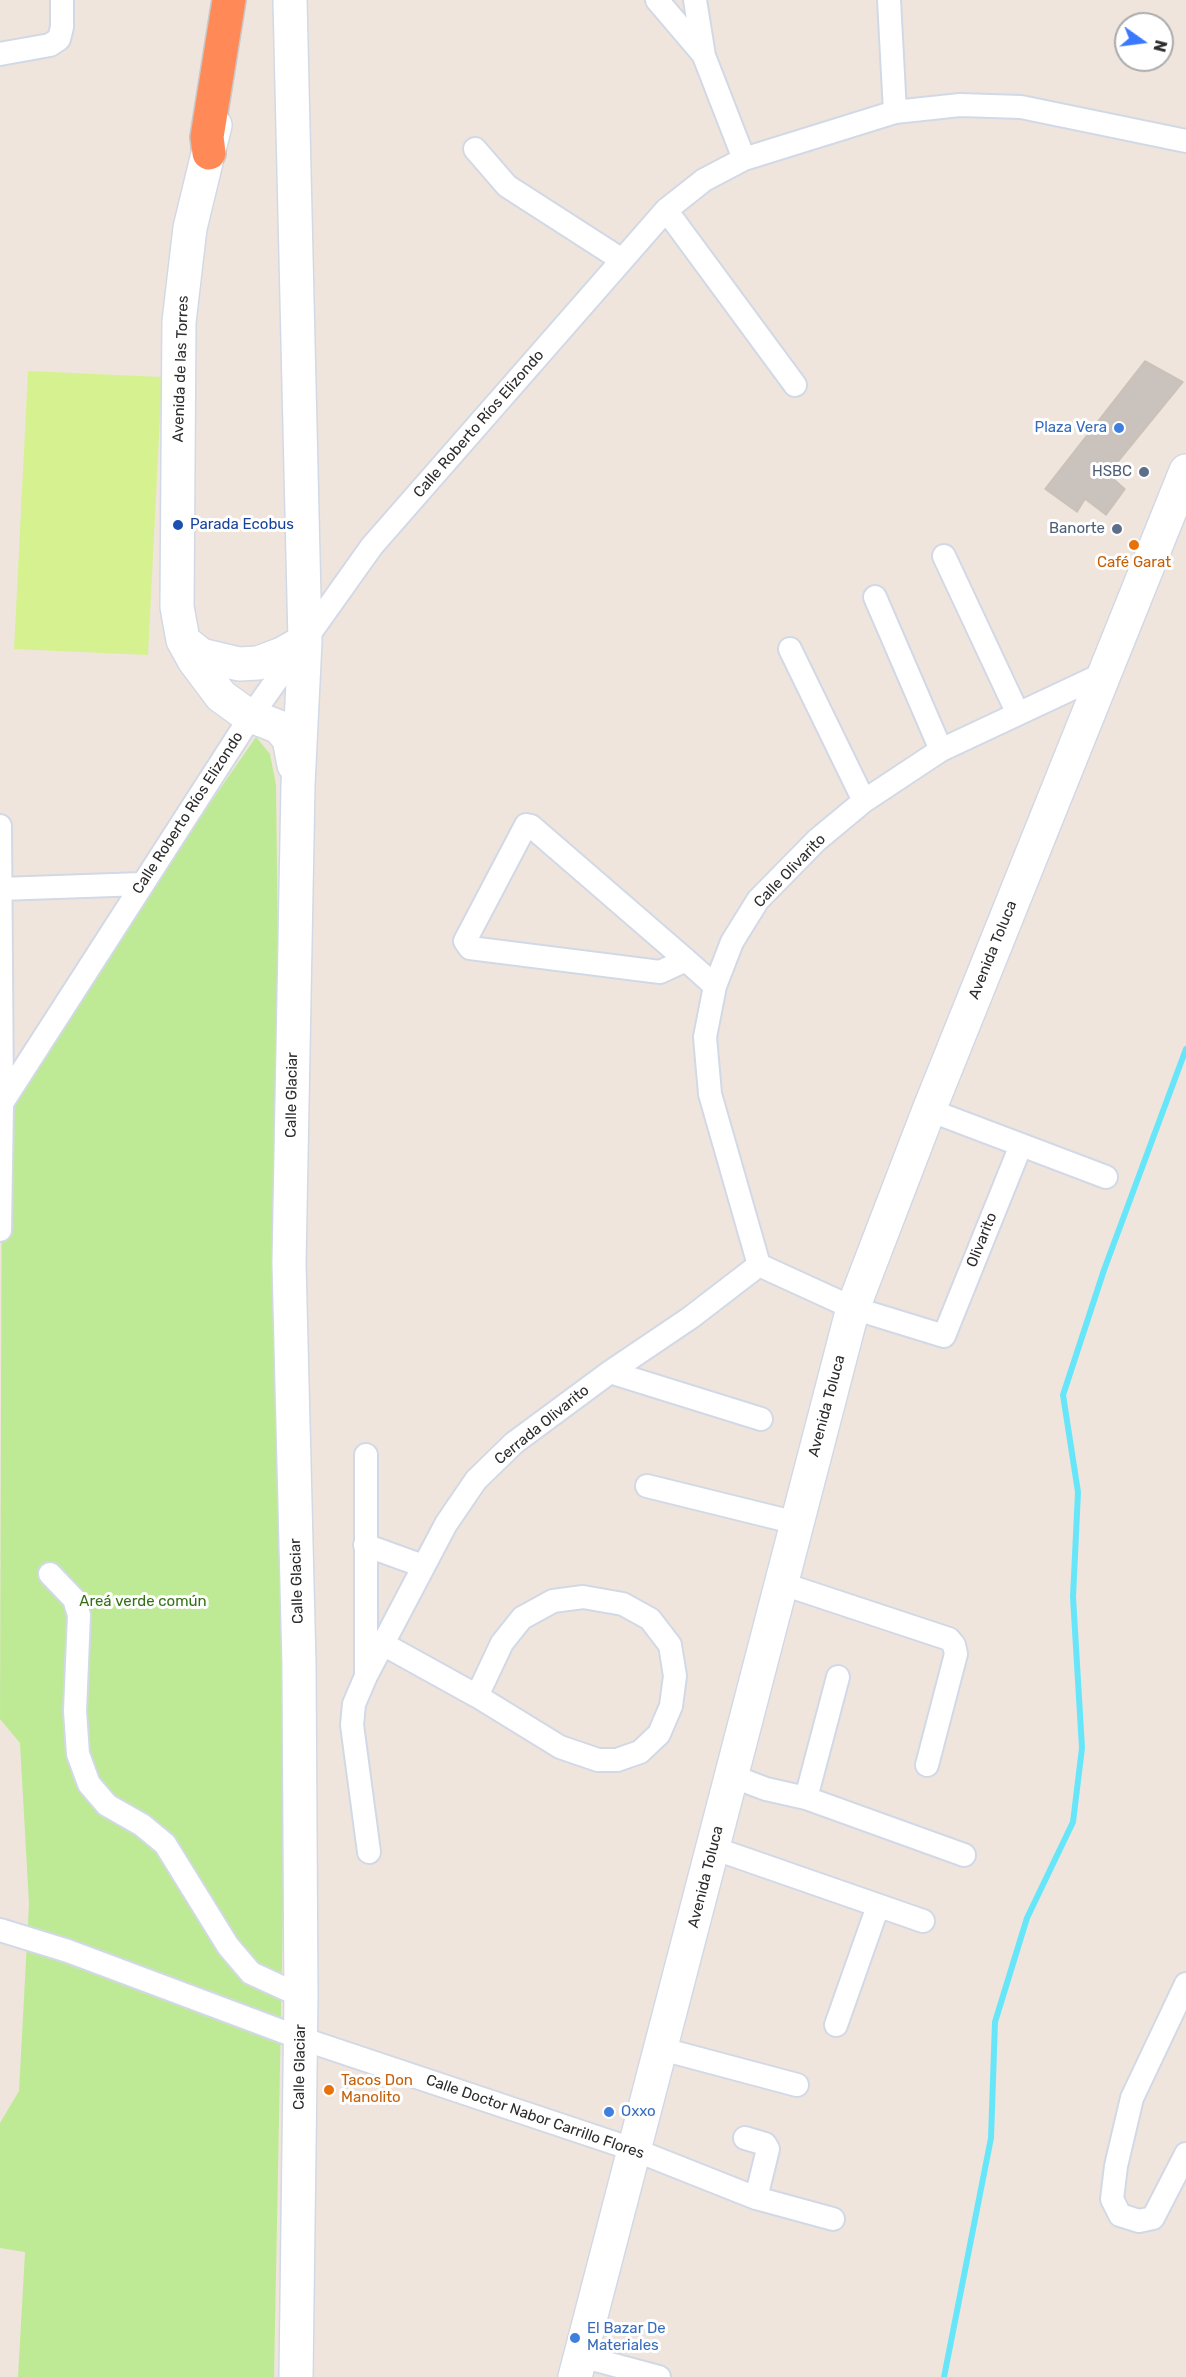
<!DOCTYPE html>
<meta charset="utf-8">
<style>
body{margin:0}
#map{position:relative;width:1186px;height:2377px;overflow:hidden;background:#efe5dd;font-family:Rubik,sans-serif}
canvas{display:block}
.north{position:absolute;left:1114px;top:12px;width:60px;height:60px;box-sizing:border-box;background:#fff;border:2px solid #ababab;border-radius:50%;rotate:104deg;font-size:16px;font-weight:700;line-height:24px;text-align:center;color:#2c2c2c}
.north::after{content:'';display:block;margin:auto;width:21px;height:27px;background:#3a79ff;clip-path:polygon(50% 0,100% 100%,50% 72%,0 100%)}
</style>
<div id="map">
<canvas width="1186" height="2377"></canvas>
<div class="north">N</div>
</div>
<script>
const ctx = document.querySelector('canvas').getContext('2d');
ctx.lineJoin = 'round';
function fillPath(path, color) {
  ctx.fillStyle = color;
  ctx.fill(path, 'evenodd');
}
function poly(rows) {
  const path = new Path2D();
  for (const r of rows) {
    path.moveTo(r[0], r[1]);
    for (let i = 2; i < r.length; i += 2) path.lineTo(r[i], r[i + 1]);
  }
  return path;
}
function strokePath(path, color, width, dash) {
  ctx.strokeStyle = color;
  ctx.lineWidth = width;
  ctx.lineCap = dash ? 'butt' : 'round';
  ctx.setLineDash(dash || []);
  ctx.stroke(path);
}
function drawText(font, color, halo, rows, align = 'center') {
  ctx.font = font + ' Rubik,sans-serif';
  ctx.lineWidth = 6;
  ctx.setLineDash([]);
  ctx.textBaseline = 'middle';
  ctx.strokeStyle = halo;
  ctx.fillStyle = color;
  for (const [text, x, y, turn = 0] of rows) {
    ctx.save();
    ctx.translate(x, y);
    ctx.rotate((+turn || 0) * Math.PI / 180);
    ctx.textAlign = isNaN(turn) ? turn : align;
    if (halo) ctx.strokeText(text, 0, 0);
    ctx.fillText(text, 0, 0);
    ctx.restore();
  }
}
const green = poly([
 [256,737,270,754,276,785,287,1704,274,2377,18,2377,25,2252,0,2248,0,2123,19,2091,29,1904,20,1743,0,1719,2,1103]
]);
const pitch = poly([
 [28,371,162,377,148,655,14,649]
]);
const stream = poly([
 [944,2377,991,2138,995,2022,1027,1918,1073,1822,1082,1748,1073,1597,1078,1492,1063,1395,1104,1270,1186,1049]
]);
const building = poly([
 [1145,361,1183,382,1108,474,1125,489,1106,515,1085,499,1077,512,1045,489,1145,361]
]);
const street = poly([
 [657,0,703,54],
 [695,0,704,56,744,159],
 [889,0,895,112],
 [0,54,50,45,59,39,62,27,62,0],
 [475,149,507,186,622,260],
 [666,210,795,385],
 [944,556,1018,714],
 [875,597,941,750],
 [790,649,864,801],
 [0,826,2,1103,0,1230],
 [0,889,142,884],
 [686,960,660,972,470,948,465,941,526,825,531,826,686,960,715,986],
 [2,1103,251,716,372,546,666,210,704,180,744,159,895,112,960,105,1021,107,1186,141],
 [929,1110,1106,1177],
 [1021,1145,944,1336,853,1308,759,1265,710,1094,705,1037,715,986,732,942,758,900,817,840,864,801,941,750,1103,674],
 [610,1372,761,1419],
 [647,1486,797,1523],
 [365,1545,423,1566],
 [50,1574,74,1599,79,1615,75,1711,78,1754,89,1784,107,1805,142,1825,165,1844,228,1946,251,1973,301,1996],
 [780,1583,949,1639,954,1645,956,1654,927,1765],
 [383,1644,477,1696,560,1747,598,1760,617,1760,640,1752,659,1734,671,1706,675,1676,670,1645,650,1619,623,1604,583,1597,553,1601,522,1618,502,1643,477,1696],
 [366,1673,366,1455],
 [732,1776,766,1789,806,1798,964,1855],
 [806,1798,838,1677],
 [713,1848,923,1921],
 [369,1852,352,1725,354,1704,366,1676,446,1524,476,1480,514,1443,610,1372,690,1318,759,1265],
 [0,1930,68,1951,300,2038,635,2150,756,2198,833,2219],
 [1186,1984,1132,2098,1116,2166,1112,2199,1120,2215,1139,2221,1153,2218,1186,2154],
 [836,2025,878,1906],
 [662,2049,797,2085],
 [745,2138,765,2144,768,2149,756,2198],
 [581,2356,659,2377]
]);
const secondary = poly([
 [290,0,305,641,298,785,289,1263,299,1664,301,1996,296,2377],
 [215,125,190,228,179,322,177,607,183,640,194,660,221,696,246,714,279,727,289,739,294,765],
 [186,643,201,655,239,664,258,663,282,654,305,641],
 [575,2377,853,1308,929,1110,1186,471]
]);
const highway = poly([
 [209,153,207,137,229,0]
]);
const markers = [
 [1119,428,6,"#3f7fe0"],
 [1144,472,6,"#5c6f8a"],
 [178,525,6,"#1a4fb4"],
 [1117,529,6,"#5c6f8a"],
 [1134,545,6,"#e8710a"],
 [329,2090,6,"#e8710a"],
 [609,2112,6,"#3f7fe0"],
 [575,2338,6,"#3f7fe0"]
];
const streetNames = [
 ["Avenida de las Torres",181,369,-88],
 ["Calle Roberto Ríos Elizondo",479,424,-49],
 ["Calle Roberto Ríos Elizondo",188,813,-57],
 ["Calle Olivarito",790,871,-46],
 ["Avenida Toluca",993,950,-68],
 ["Calle Glaciar",292,1095,-89],
 ["Olivarito",982,1240,-68],
 ["Avenida Toluca",827,1406,-75],
 ["Cerrada Olivarito",542,1425,-39],
 ["Calle Glaciar",297,1581,-92],
 ["Avenida Toluca",706,1877,-76],
 ["Calle Glaciar",300,2067,-89],
 ["Calle Doctor Nabor Carrillo Flores",535,2117,19]
];
const shopNames = [
 ["Plaza Vera",1107,428,"right"],
 ["Oxxo",621,2112],
 ["El Bazar De",587,2329],
 ["Materiales",587,2346]
];
const serviceNames = [
 ["HSBC",1132,472],
 ["Banorte",1105,529]
];
const transitNames = [
 ["Parada Ecobus",190,525]
];
const foodNames = [
 ["Café Garat",1134,563],
 ["Tacos Don",341,2081,"left"],
 ["Manolito",341,2098,"left"]
];
const parkNames = [
 ["Areá verde común",143,1602]
];
fillPath(green, '#beea95');
fillPath(pitch, '#d6f290');
strokePath(stream, '#68e6f9', 6);
fillPath(building, '#cac2bd');
strokePath(building, '#cbc1b7', 1.5);
strokePath(street, '#d2d9e6', 26);
strokePath(secondary, '#d2d9e6', 36);
strokePath(highway, '#c8c8c8', 36);
strokePath(street, '#fff', 22);
strokePath(secondary, '#fff', 33);
strokePath(highway, '#ff8a58', 33);
for (const [x, y, r, color] of markers) {
  const dot = new Path2D();
  dot.arc(x, y, r, 0, 2 * Math.PI);
  ctx.fillStyle = color;
  ctx.fill(dot);
  strokePath(dot, '#fff', 2);
}
drawText('15px', '#2c2c2c', '#fff', streetNames);
drawText('15px', '#366cbe', '#fff', shopNames, 'left');
drawText('15px', '#4e5e75', '#fff', serviceNames, 'right');
drawText('15px', '#164399', '#fff', transitNames, 'left');
drawText('15px', '#c56008', '#fff', foodNames);
drawText('15px', '#347114', '#fff', parkNames);
</script>
